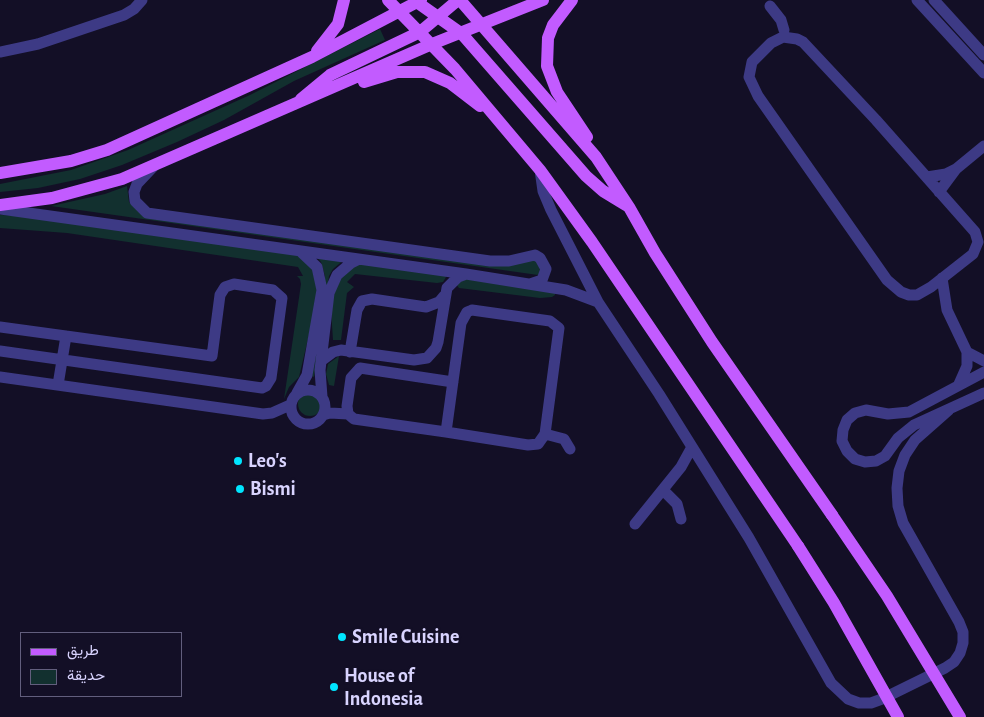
<!DOCTYPE html>
<meta charset="utf-8">
<style>
body{margin:0}
#map{position:relative;width:984px;height:717px;overflow:hidden;background:#130f26;font-family:"Alegreya Sans",Vazirmatn,sans-serif}
canvas{display:block}
.legend{position:absolute;left:20px;top:632px;width:162px;height:65px;box-sizing:border-box;background:#130f26;border:1px solid #625e7d;margin:0;padding:6px 9px;list-style:none;font-size:15px;color:#d9d4ff}
.legend li{display:flex;align-items:center;gap:10px;height:25px}
.legend b{width:25px;border:1px solid #625e7d}
</style>
<div id="map">
<canvas width="984" height="717"></canvas>
<ul class="legend">
<li><b style="height:6px;background:#c25bff"></b>طريق</li>
<li><b style="height:14px;background:#12302f"></b>حديقة</li>
</ul>
</div>
<script>
const ctx = document.querySelector('canvas').getContext('2d');
ctx.lineJoin = 'round';
function fillPath(path, color) {
  ctx.fillStyle = color;
  ctx.fill(path, 'evenodd');
}
function poly(rows) {
  const path = new Path2D();
  for (const r of rows) {
    if (r.length === 3) {
      path.moveTo(r[0] + r[2], r[1]);
      path.arc(r[0], r[1], r[2], 0, 2 * Math.PI);
      continue;
    }
    path.moveTo(r[0], r[1]);
    for (let i = 2; i < r.length; i += 2) path.lineTo(r[i], r[i + 1]);
  }
  return path;
}
function strokePath(path, color, width, dash) {
  ctx.strokeStyle = color;
  ctx.lineWidth = width;
  ctx.lineCap = dash ? 'butt' : 'round';
  ctx.setLineDash(dash || []);
  ctx.stroke(path);
}
function drawText(font, color, halo, rows, align = 'center') {
  ctx.font = font + ' "Alegreya Sans",sans-serif';
  ctx.lineWidth = 4.5;
  ctx.setLineDash([]);
  ctx.textBaseline = 'middle';
  ctx.strokeStyle = halo;
  ctx.fillStyle = color;
  for (const [text, x, y, turn = 0] of rows) {
    ctx.save();
    ctx.translate(x, y);
    ctx.rotate((+turn || 0) * Math.PI / 180);
    ctx.textAlign = isNaN(turn) ? turn : align;
    if (halo) ctx.strokeText(text, 0, 0);
    ctx.fillText(text, 0, 0);
    ctx.restore();
  }
}
const green = poly([
 [380,29,385,40,294,81,224,120,177,142,122,165,80,179,38,188,0,192,0,184,71,170,128,150,250,95],
 [127,186,129,202,141,214,490,263,528,257,539,262,540,272,538,275,51,206,105,194],
 [0,215,30,216,302,254,319,278,316,305,299,377,289,387,284,399,301,284,300,279,297,276,303,276,298,267,67,233,0,228],
 [313,253,345,259,333,269,329,276,314,377,312,376,325,276,321,262],
 [356,262,449,272,443,282,437,283,355,274,347,282,354,287,347,293,341,340,333,340,331,310,334,285],
 [460,278,555,288,555,295,552,297,540,298,459,288,456,284],
 [339,356,334,386,329,385,326,374,328,364],
 [310,404,12]
]);
const minor = poly([
 [917,0,984,73],
 [934,0,984,55],
 [770,6,781,20,784,30],
 [783,37,797,39,803,42,876,120,975,232,978,242,973,254,931,287,917,295,909,295,901,292,887,280,758,96,749,77,752,62,771,43,783,37],
 [0,52,38,44,124,15,134,9,142,0],
 [154,166,137,184,134,192,135,201,147,213,490,261,509,261,535,255,540,258,546,269,542,280,530,284],
 [540,170,543,191,551,210,598,302,659,394,749,538,831,683,848,699,859,703,871,703,882,699,945,668,954,662,960,653,963,643,963,632,959,622,903,523,898,506,897,488,899,471,905,455,915,440,949,410],
 [927,177,946,174,956,169,984,146],
 [939,192,956,169],
 [0,209,466,274,566,290,598,302],
 [942,278,947,310,967,352,967,366,959,384],
 [472,310,550,321,559,328,545,434,538,444,528,445,446,432,461,323,467,312,472,310],
 [0,327,212,356,220,295,225,287,234,284,273,290,282,298,271,378,266,386,262,388,0,351],
 [350,352,357,310,362,301,372,299,426,307,439,302,444,296],
 [967,352,984,361],
 [321,361,333,352,341,350,414,360,427,358,436,348,438,342,447,288,458,277,466,274],
 [984,372,909,412,888,414,866,410,855,413,847,420,843,430,842,441,847,451,855,459,865,462,876,461,885,456,898,438,914,425,984,393],
 [0,377,263,414,272,413,290,405],
 [58,385,66,336],
 [308,407,17],
 [297,393,307,375,322,290,317,267,300,251],
 [322,397,320,370,329,293,337,275,351,263,359,259],
 [323,415,330,413,348,414],
 [446,432,354,419,348,414,347,406,351,378,360,368,453,382],
 [545,434,564,439,570,449],
 [663,490,677,504,681,519],
 [635,524,681,467,692,447]
]);
const major = poly([
 [388,0,455,69,540,170,592,242,798,546],
 [414,0,462,34,586,176,603,191,626,205],
 [460,0,596,157,629,207,655,253,712,342,832,515],
 [572,0,553,25,548,38,547,66,557,92,587,137],
 [317,51,338,24,344,0],
 [364,82,397,72,425,72,450,83,480,106],
 [301,99,330,75,420,32,458,0],
 [0,173,71,161,107,150,312,57,421,0],
 [0,205,52,198,122,179,432,44,543,0]
]);
const majorBridge = poly([
 [832,515,887,596,960,717],
 [798,546,834,603,898,717]
]);
const markers = [
 [238,461,5,"#00e5ff"],
 [240,489,5,"#00e5ff"],
 [342,637,5,"#00e5ff"],
 [334,687,5,"#00e5ff"]
];
const poiNames = [
 ["Leo's",248,461],
 ["Bismi",250,489],
 ["Smile Cuisine",352,637],
 ["House of",344,676],
 ["Indonesia",344,699]
];
fillPath(green, '#12302f');
strokePath(minor, '#3d3a85', 11);
strokePath(major, '#c25bff', 12);
strokePath(majorBridge, '#c25bff', 12);
for (const [x, y, r, color] of markers) {
  const dot = new Path2D();
  dot.arc(x, y, r, 0, 2 * Math.PI);
  ctx.fillStyle = color;
  ctx.fill(dot);
  strokePath(dot, '#130f26', 2);
}
drawText('bold 20px', '#d9d4ff', '#130f26', poiNames, 'left');
</script>
